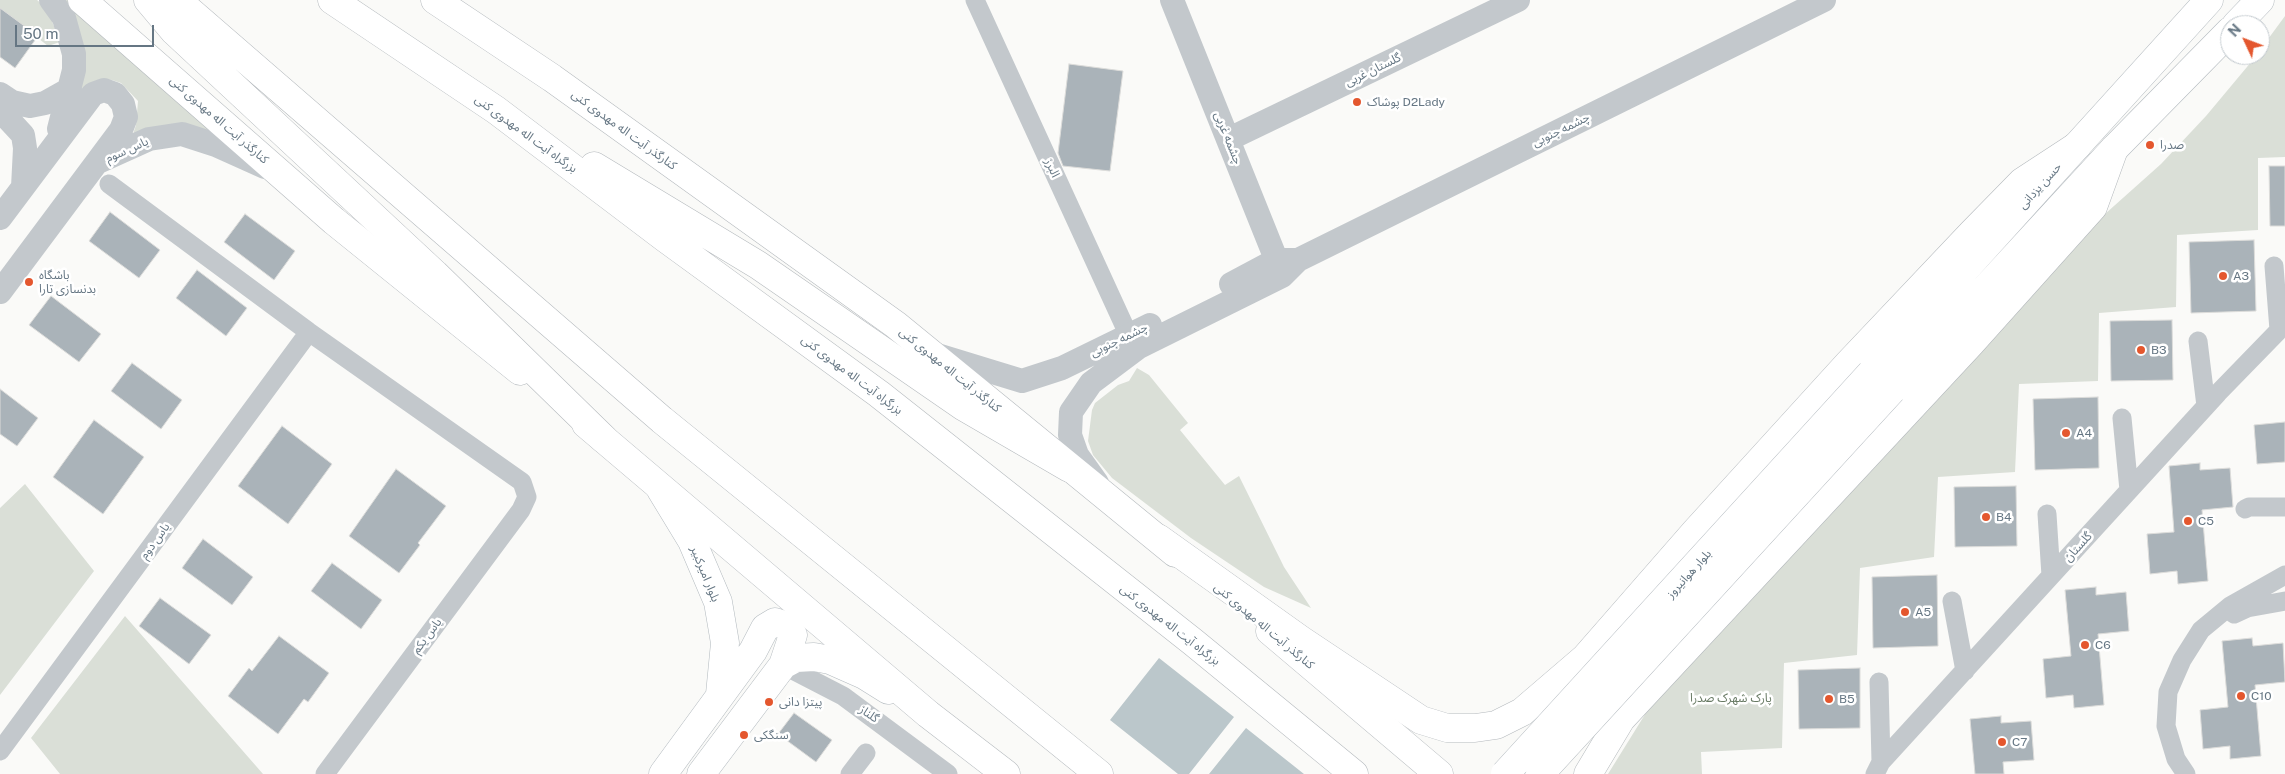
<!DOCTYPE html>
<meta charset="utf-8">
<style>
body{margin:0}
#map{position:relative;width:2285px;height:774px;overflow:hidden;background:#fafaf8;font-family:"Public Sans",sans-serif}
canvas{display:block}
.north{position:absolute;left:2220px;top:15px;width:50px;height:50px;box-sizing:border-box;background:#fff;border:1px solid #c1c8cd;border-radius:50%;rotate:313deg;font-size:14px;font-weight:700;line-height:20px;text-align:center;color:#657683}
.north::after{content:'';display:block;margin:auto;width:18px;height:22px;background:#e4572e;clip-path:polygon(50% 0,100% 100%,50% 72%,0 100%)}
.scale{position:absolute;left:15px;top:25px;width:139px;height:22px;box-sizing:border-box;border:2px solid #657683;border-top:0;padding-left:6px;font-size:15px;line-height:18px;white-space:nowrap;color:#657683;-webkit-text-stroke:4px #fff;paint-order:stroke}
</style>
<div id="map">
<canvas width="2285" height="774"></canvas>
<div class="north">N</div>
<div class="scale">50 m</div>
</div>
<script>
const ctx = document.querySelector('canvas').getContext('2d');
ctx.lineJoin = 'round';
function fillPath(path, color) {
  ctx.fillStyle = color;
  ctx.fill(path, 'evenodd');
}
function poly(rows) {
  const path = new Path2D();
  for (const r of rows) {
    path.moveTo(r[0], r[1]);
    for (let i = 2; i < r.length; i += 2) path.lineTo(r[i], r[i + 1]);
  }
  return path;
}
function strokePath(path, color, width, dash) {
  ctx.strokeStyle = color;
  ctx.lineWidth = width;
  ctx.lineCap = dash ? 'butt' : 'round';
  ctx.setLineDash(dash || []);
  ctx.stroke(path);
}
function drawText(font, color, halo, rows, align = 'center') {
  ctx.font = font + ' "Public Sans","Noto Sans Arabic",sans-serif';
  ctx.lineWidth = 5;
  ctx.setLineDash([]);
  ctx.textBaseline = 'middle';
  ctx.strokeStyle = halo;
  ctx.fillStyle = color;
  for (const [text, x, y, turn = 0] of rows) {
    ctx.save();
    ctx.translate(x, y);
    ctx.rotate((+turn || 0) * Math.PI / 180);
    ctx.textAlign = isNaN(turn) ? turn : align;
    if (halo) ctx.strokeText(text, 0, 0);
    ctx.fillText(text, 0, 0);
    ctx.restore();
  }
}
const green = poly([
 [0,0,37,0,47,8,60,42,48,46,0,8],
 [59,0,67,0,104,31,231,147,132,137,136,125,138,101,121,83,112,80,103,79,77,98],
 [2285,16,2285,157,2258,158,2258,230,2177,235,2176,307,2099,313,2098,381,2019,384,2015,472,1938,477,1934,557,1860,568,1857,655,1784,663,1782,748,1701,752,1702,774,1608,774,1649,708,2077,239,2161,164,2206,116,2257,55,2260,55,2260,50],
 [1137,368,1149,375,1188,423,1180,430,1225,485,1239,476,1284,567,1311,608,1264,587,1191,538,1112,478,1093,455,1088,441,1092,410,1095,403,1118,385,1129,381],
 [25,484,94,571,0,695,0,508],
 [125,616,263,774,60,774,31,738]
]);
const water = poly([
 [1159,658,1234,717,1189,774,1178,774,1110,720],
 [1246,728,1304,774,1209,774]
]);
const building = poly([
 [0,8,38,36,15,68,0,57,0,8],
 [1069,64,1123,71,1110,171,1063,166,1058,153,1069,64],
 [2269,166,2285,166,2285,226,2270,226,2269,166],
 [110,212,160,250,139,278,89,241,110,212],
 [245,214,295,251,274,280,224,242,245,214],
 [2254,240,2256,311,2191,313,2189,242,2254,240],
 [197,270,247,308,226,336,176,298,197,270],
 [51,296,101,334,79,362,29,325,51,296],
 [2172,320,2173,380,2111,381,2110,321,2172,320],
 [132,363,182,400,161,429,111,391,132,363],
 [0,389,38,418,17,446,0,434,0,389],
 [2098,397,2099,468,2035,470,2033,399,2098,397],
 [94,420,144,457,103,514,53,477,94,420],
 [2285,422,2285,462,2257,464,2254,425,2285,422],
 [282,426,332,464,288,524,238,486,282,426],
 [2200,463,2200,470,2230,468,2233,507,2202,510,2208,581,2178,584,2177,571,2150,574,2147,534,2174,532,2169,466,2200,463],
 [396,469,446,506,418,543,420,545,399,573,349,536,396,469],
 [2016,486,2017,546,1955,547,1954,487,2016,486],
 [203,539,253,577,232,605,182,568,203,539],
 [332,563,382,600,361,629,311,591,332,563],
 [1937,575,1938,646,1873,648,1872,577,1937,575],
 [2096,587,2096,595,2126,592,2129,631,2098,634,2104,705,2074,708,2073,695,2046,698,2043,659,2071,656,2065,590,2096,587],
 [160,598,211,635,189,664,139,626,160,598],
 [279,636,329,673,308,702,304,699,278,734,228,696,249,668,252,671,279,636],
 [2252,638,2253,646,2283,643,2285,682,2255,685,2261,756,2230,759,2230,746,2203,749,2200,710,2228,707,2222,641,2252,638],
 [1860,668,1860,728,1799,729,1798,670,1860,668],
 [794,713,832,740,816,762,778,734,794,713],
 [2001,716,2001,723,2031,721,2034,760,2003,762,2004,774,1975,774,1970,719,2001,716]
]);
const minor = poly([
 [975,0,1129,336],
 [109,184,309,332,522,482,527,497,521,510,325,774],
 [2274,266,2279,330],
 [2198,341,2206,406],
 [2122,418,2129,490],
 [2245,509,2249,507,2285,507],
 [2047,514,2051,576],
 [1952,601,1965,671],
 [2234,614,2247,608,2285,601],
 [783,665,843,696,948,774],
 [1879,682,1881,762],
 [0,751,309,332],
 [850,774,866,753],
 [1875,774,1881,762,2218,393,2285,324],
 [2186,774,2176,759,2166,726,2168,692,2182,660,2201,630,2230,606,2285,575]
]);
const tertiary = poly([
 [51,0,64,18,74,54,74,70,59,129],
 [1172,0,1282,274],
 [0,94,12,102,30,106,45,103,70,89],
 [0,110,23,135,25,148,23,187],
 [1229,139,1518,0],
 [98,162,149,139,182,134,216,145,265,167],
 [0,218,93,94,104,90,115,94,123,104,126,117,121,130,0,292],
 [1231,284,1276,260,1298,260],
 [937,355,1022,381,1062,368,1150,325],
 [1097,483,1077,455,1070,435,1071,412,1091,383,1139,347,1282,276,1298,260,1824,0]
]);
const secondary = poly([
 [2236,25,2260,0],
 [1871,373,2209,0],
 [1892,390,2114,149,2230,31],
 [661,490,692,541,718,602,725,643,720,694],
 [663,774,753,651,765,628,775,622,787,626,793,635,783,665],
 [701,774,783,665,796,658,814,657,830,660,864,675,888,690]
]);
const primary = poly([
 [82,0,334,221,520,371],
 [435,0,552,78,896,325,1175,553],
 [586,424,928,714,1006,774],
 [1270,631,1439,774]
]);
const trunk = poly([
 [148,0,174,31,435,274,604,439],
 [177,0,662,420,1099,774],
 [332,0,496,110,665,238,879,394,1193,642,1354,774],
 [594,166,758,265,964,407,1069,468],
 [1158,538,1301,640,1421,720,1447,728,1475,728,1496,725,1522,712,1585,658,1695,532,1848,364,1972,233,2022,182,2077,146],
 [1588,774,1621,719,1971,343,2093,207,2114,149]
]);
const secondaryBridge = poly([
 [1505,774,1871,373],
 [1540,774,1892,390]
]);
const markers = [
 [1357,102,5,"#e4572e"],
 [2150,145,5,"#e4572e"],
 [2223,276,5,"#e4572e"],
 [29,282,5,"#e4572e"],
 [2141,350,5,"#e4572e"],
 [2066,433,5,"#e4572e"],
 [1986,517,5,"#e4572e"],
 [2188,521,5,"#e4572e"],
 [1905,612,5,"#e4572e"],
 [2085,645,5,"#e4572e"],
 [2241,696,5,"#e4572e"],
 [1829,699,5,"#e4572e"],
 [769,702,5,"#e4572e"],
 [744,735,5,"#e4572e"],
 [2002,742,5,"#e4572e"]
];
const streetNames = [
 ["گلستان غربی",1373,70,-26],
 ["کنارگذر آیت اله مهدوی کنی",219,120,41],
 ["کنارگذر آیت اله مهدوی کنی",624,130,36],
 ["چشمه جنوبی",1561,130,-26],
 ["بزرگراه آیت اله مهدوی کنی",526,134,36],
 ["چشمه غربی",1228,138,68],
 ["یاس سوم",127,150,-24],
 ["البرز",1052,168,65],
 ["حسن یزدانی",2040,186,-48],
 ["چشمه جنوبی",1119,340,-26],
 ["کنارگذر آیت اله مهدوی کنی",950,370,39],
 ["بزرگراه آیت اله مهدوی کنی",852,375,37],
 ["یاس دوم",155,541,-54],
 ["گلستان",2078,547,-48],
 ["بلوار امیرکبیر",705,574,68],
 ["بلوار هوانیروز",1689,574,-48],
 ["بزرگراه آیت اله مهدوی کنی",1170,625,38],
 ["کنارگذر آیت اله مهدوی کنی",1264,626,40],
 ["یاس یکم",427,636,-53],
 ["گلناز",869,714,35]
];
const poiNames = [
 ["پوشاک D2Lady",1367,102],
 ["صدرا",2160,145],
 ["باشگاه",39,275],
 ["بدنسازی تارا",39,289],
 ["A3",2233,276],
 ["B3",2151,350],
 ["A4",2076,433],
 ["B4",1996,517],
 ["C5",2198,521],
 ["A5",1915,612],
 ["C6",2095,645],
 ["C10",2251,696],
 ["B5",1839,699],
 ["پیتزا دانی",779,702],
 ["سنگکی",754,735],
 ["C7",2012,742]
];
const parkNames = [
 ["پارک شهرک صدرا",1731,698]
];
fillPath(green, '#dadfd7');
fillPath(water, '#bbc7cb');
fillPath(building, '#aab3b9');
strokePath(building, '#dcdcda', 1);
strokePath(secondary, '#b3babf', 29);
strokePath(primary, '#b5babe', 29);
strokePath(trunk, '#b4b9bd', 29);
strokePath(minor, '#c3c8cc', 19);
strokePath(tertiary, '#c3c8cc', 24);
strokePath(secondary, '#fff', 28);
strokePath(primary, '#fff', 28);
strokePath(trunk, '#fff', 28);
strokePath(secondaryBridge, '#b3babf', 29, []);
strokePath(secondaryBridge, '#fff', 28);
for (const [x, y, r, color] of markers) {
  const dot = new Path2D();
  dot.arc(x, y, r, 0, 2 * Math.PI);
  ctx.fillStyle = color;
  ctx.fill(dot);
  strokePath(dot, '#fff', 2);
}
drawText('12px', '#657683', '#fff', streetNames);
drawText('12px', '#657683', '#fff', poiNames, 'left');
drawText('12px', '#687a64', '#fff', parkNames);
</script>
